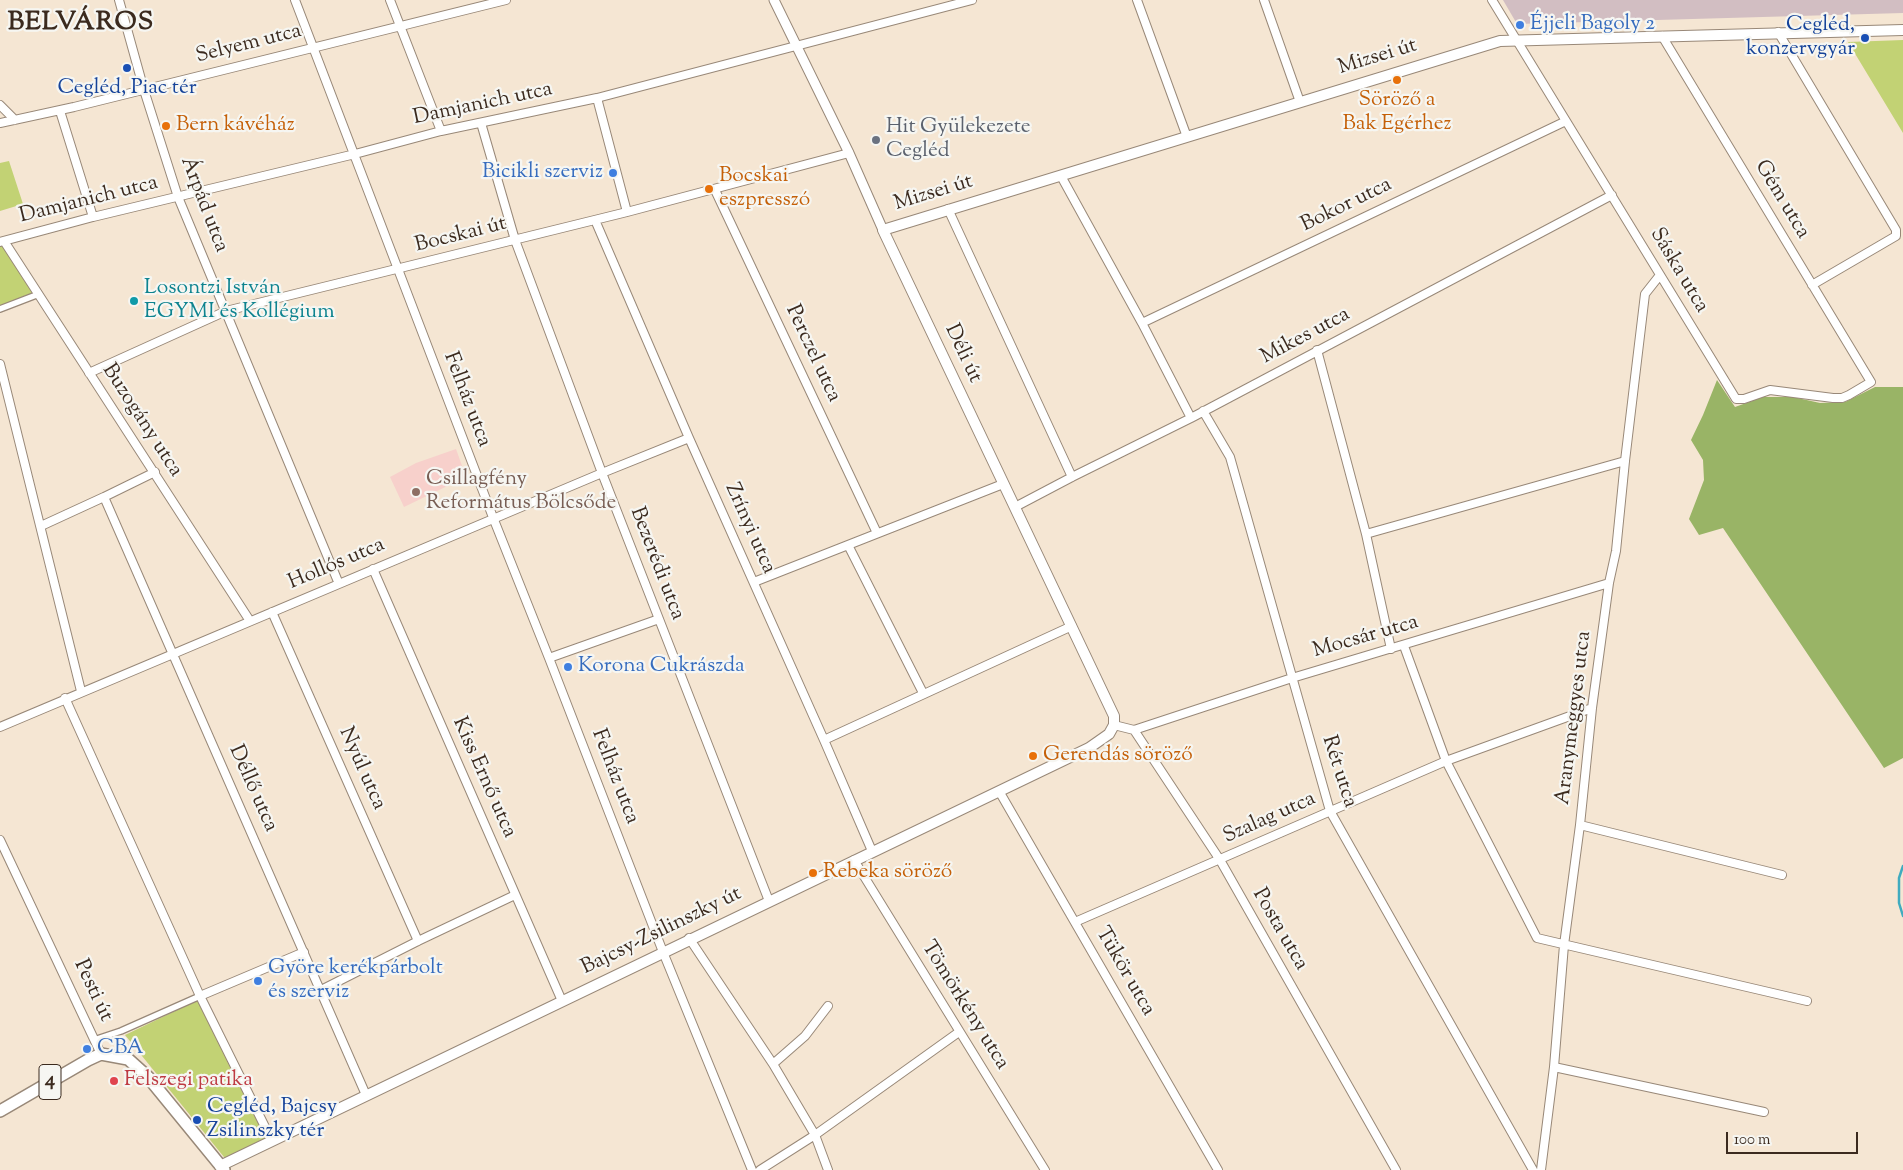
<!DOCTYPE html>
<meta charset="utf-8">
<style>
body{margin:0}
#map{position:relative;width:1903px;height:1170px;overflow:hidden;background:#f5e6d3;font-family:"Sorts Mill Goudy",serif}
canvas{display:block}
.scale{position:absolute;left:1726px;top:1132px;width:132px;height:22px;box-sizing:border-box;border:2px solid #3b2a1e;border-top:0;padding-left:6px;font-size:15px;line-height:18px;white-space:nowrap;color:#3b2a1e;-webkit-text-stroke:4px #f6f6f2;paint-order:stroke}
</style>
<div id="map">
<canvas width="1903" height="1170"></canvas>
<div class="scale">100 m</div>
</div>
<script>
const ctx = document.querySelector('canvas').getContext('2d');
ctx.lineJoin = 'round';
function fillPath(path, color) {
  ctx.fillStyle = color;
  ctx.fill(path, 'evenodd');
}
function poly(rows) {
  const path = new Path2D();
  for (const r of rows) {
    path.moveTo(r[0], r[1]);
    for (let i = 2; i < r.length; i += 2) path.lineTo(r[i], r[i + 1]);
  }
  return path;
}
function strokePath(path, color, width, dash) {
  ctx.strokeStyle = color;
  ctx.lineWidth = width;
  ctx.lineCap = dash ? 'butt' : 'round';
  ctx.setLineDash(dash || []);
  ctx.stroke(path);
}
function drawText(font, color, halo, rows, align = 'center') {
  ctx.font = font + ' "Sorts Mill Goudy",serif';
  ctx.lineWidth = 4.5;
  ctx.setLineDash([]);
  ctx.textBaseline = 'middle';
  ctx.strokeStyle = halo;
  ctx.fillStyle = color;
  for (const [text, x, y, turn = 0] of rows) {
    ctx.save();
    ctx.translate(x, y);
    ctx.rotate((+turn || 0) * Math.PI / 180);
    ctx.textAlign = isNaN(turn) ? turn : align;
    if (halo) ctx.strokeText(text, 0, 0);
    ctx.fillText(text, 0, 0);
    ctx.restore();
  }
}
const built = poly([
 [456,449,466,477,404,507,390,477,416,463]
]);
const industrial = poly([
 [1503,0,1903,0,1903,13,1517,24]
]);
const green = poly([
 [1903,40,1903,133,1848,42],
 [9,161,23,204,0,211,0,163],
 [0,242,39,294,0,309],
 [198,1000,272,1141,228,1162,125,1035]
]);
const forest = poly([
 [1717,380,1735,407,1763,397,1793,397,1820,403,1845,402,1875,387,1903,387,1903,758,1884,768,1723,528,1699,535,1689,519,1704,480,1703,460,1691,440,1703,415]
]);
const stream = poly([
 [1903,866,1899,878,1899,903,1903,916]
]);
const pedestrian = poly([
 [0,309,39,294],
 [94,1040,121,1031,200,996]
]);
const minor = poly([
 [119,0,144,90,178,197,339,584],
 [295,0,494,520,549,658,663,952,752,1170],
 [390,0,441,131],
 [1137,0,1187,137],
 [1264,0,1300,102],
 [1492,0,1736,399,1744,399,1770,390,1833,398,1842,398,1849,395,1871,382,1662,36],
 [1778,32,1896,230,1896,236,1812,285],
 [597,98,627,212],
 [0,105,15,120],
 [60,111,93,217],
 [0,123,74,107,506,0],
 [481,123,515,240,602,473,769,901],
 [1061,176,1142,323,1191,418],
 [715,190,877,533],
 [948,209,1072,477],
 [595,220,689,438,824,740,872,851],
 [4,241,250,621],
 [0,242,93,217,355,154,441,131,597,98,972,0],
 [1142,323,1566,121],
 [1317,350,1366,534,1391,649],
 [0,364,81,691],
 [89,373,226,311,627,212,849,153],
 [1203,411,1230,457,1330,811,1533,1170],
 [104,497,366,1095],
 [1015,507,1072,477,1191,418,1612,195],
 [41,526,104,497,155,472],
 [1366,534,1625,461],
 [848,545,923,693],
 [373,569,562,1001],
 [754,582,1003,484],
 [272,612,418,941],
 [1404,646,1446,761,1537,938,1807,1001],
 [549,658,659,619],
 [65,698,200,996,272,1141],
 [1114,725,1134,730,1220,860,1396,1170],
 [0,727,602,473,689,438],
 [1134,730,1292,678,1609,583],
 [824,740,1072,626],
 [999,791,1218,1170],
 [1580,825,1782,875],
 [0,840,101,1054],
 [854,860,1045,1170],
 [1075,922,1446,761,1592,708],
 [689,938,773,1064,815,1135,828,1170],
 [321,990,418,941,515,895],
 [200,996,304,952],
 [773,1064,805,1036,828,1006],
 [1554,1067,1764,1112],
 [760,1170,815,1135,959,1032],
 [1541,1170,1554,1067,1564,945,1580,825,1592,708,1609,583,1616,551,1625,461,1645,294,1660,275]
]);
const tertiary = poly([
 [774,0,849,153,883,230]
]);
const secondary = poly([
 [220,1166,1089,748,1109,734,1114,725,1114,716,883,230,1500,41,1903,30]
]);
const primary = poly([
 [0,1111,88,1060,101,1054,128,1059,148,1077,224,1170]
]);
const markers = [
 [1520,25,5,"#3f7fe0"],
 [1865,38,5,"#1a4fb4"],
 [127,68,5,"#1a4fb4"],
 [1397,80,5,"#e8710a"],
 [166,126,5,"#e8710a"],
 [876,140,5,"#6b7280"],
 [613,173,5,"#3f7fe0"],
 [709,189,5,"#e8710a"],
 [134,301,5,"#0f9aa8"],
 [416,492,5,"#8d6e63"],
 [568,667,5,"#3f7fe0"],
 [1033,756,5,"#e8710a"],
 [813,873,5,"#e8710a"],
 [258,981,5,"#3f7fe0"],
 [87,1049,5,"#3f7fe0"],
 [114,1081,5,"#e0444e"],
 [197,1120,5,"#1a4fb4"]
];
const shields = [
 [50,1082,22]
];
const shieldNames = [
 ["4",50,1082]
];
const shopNames = [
 ["Éjjeli Bagoly 2",1530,25],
 ["Bicikli szerviz",603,173,"right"],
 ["Korona Cukrászda",578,667],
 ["Györe kerékpárbolt",268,969],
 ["és szerviz",268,993],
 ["CBA",97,1049]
];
const transitNames = [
 ["Cegléd,",1855,26],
 ["konzervgyár",1855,50],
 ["Cegléd, Piac tér",127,89,"center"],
 ["Cegléd, Bajcsy",207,1108,"left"],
 ["Zsilinszky tér",207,1132,"left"]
];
const streetNames = [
 ["Selyem utca",249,45,-14],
 ["Mizsei út",1378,58,-17],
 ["Damjanich utca",483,105,-12],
 ["Mizsei út",934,194,-17],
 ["Gém utca",1781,200,59],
 ["Damjanich utca",89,201,-14],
 ["Árpád utca",203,205,69],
 ["Bokor utca",1347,206,-26],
 ["Bocskai út",461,236,-14],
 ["Sáska utca",1678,271,59],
 ["Mikes utca",1306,337,-28],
 ["Perczel utca",812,354,65],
 ["Déli út",962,354,65],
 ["Felház utca",466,400,69],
 ["Buzogány utca",141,421,57],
 ["Zrínyi utca",749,529,66],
 ["Bezerédi utca",656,564,69],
 ["Hollós utca",337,565,-23],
 ["Mocsár utca",1366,638,-16],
 ["Aranymeggyes utca",1575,718,-83],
 ["Nyúl utca",361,769,66],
 ["Rét utca",1338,772,72],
 ["Felház utca",614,777,69],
 ["Kiss Ernő utca",483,778,66],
 ["Déllő utca",252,789,66],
 ["Szalag utca",1270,819,-24],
 ["Posta utca",1279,930,60],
 ["Bajcsy-Zsilinszky út",662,932,-26],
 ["Tükör utca",1124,972,60],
 ["Pesti út",92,991,65],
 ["Tömörkény utca",964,1006,58]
];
const foodNames = [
 ["Söröző a",1397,101,"center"],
 ["Bak Egérhez",1397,125,"center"],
 ["Bern kávéház",176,126],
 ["Bocskai",719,177],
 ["eszpresszó",719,201],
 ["Gerendás söröző",1043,756],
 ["Rebeka söröző",823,873]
];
const worshipNames = [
 ["Hit Gyülekezete",886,128],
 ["Cegléd",886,152]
];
const cultureNames = [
 ["Losontzi István",144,289],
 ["EGYMI és Kollégium",144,313]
];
const educationNames = [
 ["Csillagfény",426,480],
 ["Református Bölcsőde",426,504]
];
const healthNames = [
 ["Felszegi patika",124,1081]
];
const districtNames = [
 ["BELVÁROS",81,25]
];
fillPath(built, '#f7d0cb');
fillPath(industrial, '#d2bec2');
fillPath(green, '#c2d274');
fillPath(forest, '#99b466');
strokePath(stream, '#40abbf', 2.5);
strokePath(pedestrian, '#988878', 8);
strokePath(minor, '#988878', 10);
strokePath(tertiary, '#988878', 11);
strokePath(secondary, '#988878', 12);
strokePath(primary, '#988878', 14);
strokePath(pedestrian, '#fff', 5.5);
strokePath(minor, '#fff', 8);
strokePath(tertiary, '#fff', 9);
strokePath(secondary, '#fff', 10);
strokePath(primary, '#fff', 11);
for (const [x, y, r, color] of markers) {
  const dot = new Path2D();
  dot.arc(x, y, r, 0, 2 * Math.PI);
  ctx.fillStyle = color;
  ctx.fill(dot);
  strokePath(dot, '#f6f6f2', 2);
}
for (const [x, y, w] of shields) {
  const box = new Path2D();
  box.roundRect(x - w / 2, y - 17.5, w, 35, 4);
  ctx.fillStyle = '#f6f6f2';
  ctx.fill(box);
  strokePath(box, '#3b2a1e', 1);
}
drawText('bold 20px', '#3b2a1e', null, shieldNames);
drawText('21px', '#366cbe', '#f6f6f2', shopNames, 'left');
drawText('21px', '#164399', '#f6f6f2', transitNames, 'right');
drawText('21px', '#3b2a1e', '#f6f6f2', streetNames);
drawText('21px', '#c56008', '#f6f6f2', foodNames, 'left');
drawText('21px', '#5b616d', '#f6f6f2', worshipNames, 'left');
drawText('21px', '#0d838f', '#f6f6f2', cultureNames, 'left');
drawText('21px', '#785e54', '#f6f6f2', educationNames, 'left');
drawText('21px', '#be3a42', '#f6f6f2', healthNames, 'left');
ctx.letterSpacing = '1px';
drawText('bold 26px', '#3b2a1e', '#f6f6f2', districtNames);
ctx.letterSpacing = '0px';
</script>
